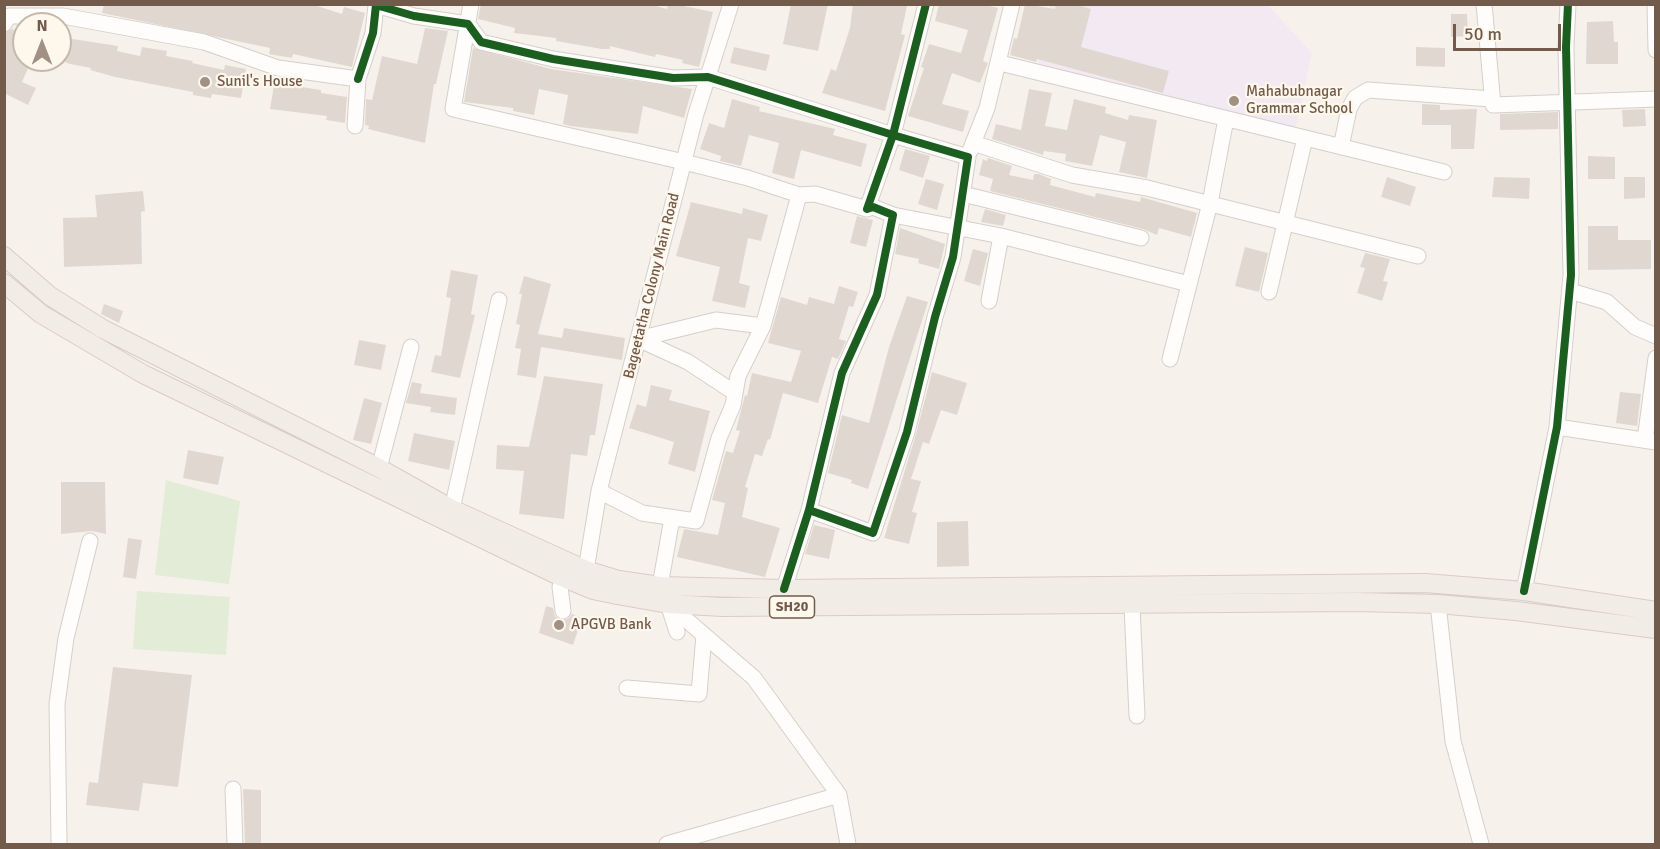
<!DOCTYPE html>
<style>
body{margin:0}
#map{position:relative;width:1660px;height:849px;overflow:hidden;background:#f6f2eb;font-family:Signika,sans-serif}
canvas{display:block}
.frame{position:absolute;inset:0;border:6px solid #735b4c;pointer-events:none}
.north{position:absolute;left:12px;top:12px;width:60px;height:60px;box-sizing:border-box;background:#fef7ec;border:2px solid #c6b9ac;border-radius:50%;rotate:0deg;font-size:16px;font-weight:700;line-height:24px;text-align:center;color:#735b4c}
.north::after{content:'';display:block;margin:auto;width:21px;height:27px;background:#a19084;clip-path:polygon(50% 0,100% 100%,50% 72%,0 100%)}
.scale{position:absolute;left:1453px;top:24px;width:108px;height:27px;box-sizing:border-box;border:3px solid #735b4c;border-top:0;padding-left:8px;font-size:18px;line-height:21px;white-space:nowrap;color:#735b4c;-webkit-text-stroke:4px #fef7ec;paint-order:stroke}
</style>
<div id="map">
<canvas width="1660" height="849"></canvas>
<div class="frame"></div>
<div class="north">N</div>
<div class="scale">50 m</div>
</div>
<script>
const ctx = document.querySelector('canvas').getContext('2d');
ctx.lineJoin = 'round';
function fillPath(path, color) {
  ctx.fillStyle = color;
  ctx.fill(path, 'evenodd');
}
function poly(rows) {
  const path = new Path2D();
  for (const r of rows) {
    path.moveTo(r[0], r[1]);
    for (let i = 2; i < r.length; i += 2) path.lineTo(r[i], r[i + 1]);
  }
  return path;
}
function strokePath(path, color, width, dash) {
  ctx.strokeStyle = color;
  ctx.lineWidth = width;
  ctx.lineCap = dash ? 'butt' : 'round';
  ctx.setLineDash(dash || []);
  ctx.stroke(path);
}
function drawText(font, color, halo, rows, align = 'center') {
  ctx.font = font + ' Signika,sans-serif';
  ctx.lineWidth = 4.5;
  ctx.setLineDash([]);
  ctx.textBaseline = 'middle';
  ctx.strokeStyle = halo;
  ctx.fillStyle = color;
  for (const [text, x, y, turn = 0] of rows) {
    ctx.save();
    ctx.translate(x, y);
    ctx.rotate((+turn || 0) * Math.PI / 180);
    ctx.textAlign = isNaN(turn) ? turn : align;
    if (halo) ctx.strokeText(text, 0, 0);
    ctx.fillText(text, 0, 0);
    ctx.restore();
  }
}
const education = poly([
 [1051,4,1268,5,1312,53,1294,135,1037,66]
]);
const green = poly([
 [166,480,240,501,229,584,155,575],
 [137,591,230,597,226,655,133,649]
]);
const building = poly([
 [104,4,311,4,342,14,344,7,365,13,352,67,293,54,292,58,269,54,270,48,102,13],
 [481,4,649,4,667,9,668,4,674,4,713,12,699,67,682,63,683,60,656,54,655,57,610,46,610,49,602,49,556,41,556,38,514,33,515,28,478,19],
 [791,4,828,4,818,51,783,44],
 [853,4,907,6,901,34,905,35,885,111,822,93,831,69,836,71,850,28],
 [939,4,981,4,998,8,983,61,988,63,980,83,952,73,942,104,969,111,963,132,908,116,924,68,921,67,929,44,961,53,968,30,935,21],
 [1025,4,1055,9,1056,4,1075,4,1091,9,1081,47,1169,71,1163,93,1037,59,1036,62,1010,55,1014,38,1017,39],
 [1451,14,1467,14,1468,36,1451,37],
 [1613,21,1614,42,1618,42,1618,64,1586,64,1587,22],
 [425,28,448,31,436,84,434,84,425,143,368,129,369,126,365,125,366,99,372,100,382,56,417,64],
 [12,29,24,34,24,62,30,64,22,82,36,88,28,105,4,93,4,34],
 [60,37,118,46,117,51,140,56,142,47,167,51,166,56,193,61,192,63,224,70,225,65,246,69,241,98,212,94,211,98,193,95,193,92,115,77,90,70,91,68,70,64,60,60],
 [734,47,770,55,766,71,730,63],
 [1416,47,1445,48,1445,67,1416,66],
 [473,48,551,69,692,89,684,118,643,106,638,134,570,126,563,124,568,95,539,89,534,115,513,111,513,108,464,102],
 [275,79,295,83,295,86,321,90,321,93,347,97,345,123,326,120,327,116,270,109],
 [1029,89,1052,93,1045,126,1067,130,1074,99,1106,107,1105,113,1128,120,1129,115,1157,120,1147,178,1119,172,1126,142,1100,135,1092,166,1065,161,1066,154,1044,151,1043,155,1040,154,992,139,996,124,1021,130],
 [732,99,760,107,759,111,835,129,833,135,867,144,861,167,801,150,794,179,772,173,779,143,749,135,741,166,720,161,721,156,700,149,709,123,724,128],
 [1422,104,1440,105,1440,110,1477,109,1474,149,1451,149,1451,125,1422,125],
 [1645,109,1646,126,1623,127,1622,110],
 [1558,112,1558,129,1500,130,1500,114],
 [905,149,930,156,923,178,899,170],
 [1588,156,1615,157,1615,179,1588,179],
 [988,158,1012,166,1009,175,1033,180,1034,174,1039,174,1051,179,1050,185,1095,197,1096,193,1140,202,1141,197,1197,213,1191,237,1159,228,1157,235,1143,229,990,191,993,179,979,175,983,159,987,161],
 [1387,177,1416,187,1410,206,1381,197],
 [1494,177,1530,178,1529,199,1492,197],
 [1624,177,1645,177,1645,198,1624,199],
 [926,179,944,184,937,210,918,204],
 [143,191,145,211,141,212,142,264,64,267,63,218,97,217,95,195],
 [691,202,742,214,743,208,768,215,761,241,748,238,739,283,750,286,745,308,712,301,720,267,676,256],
 [985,209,1006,215,1003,226,981,222],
 [857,216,873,220,866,247,850,243],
 [1588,226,1618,226,1618,240,1651,240,1651,269,1588,270],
 [900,228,945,244,939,269,918,263,919,259,895,254],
 [1245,247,1268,253,1259,292,1235,286],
 [973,249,988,253,980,286,964,281],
 [1365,253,1390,259,1383,281,1388,282,1382,301,1357,293,1365,268,1360,267],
 [451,270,478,275,471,314,475,315,460,378,431,372,435,355,441,356,451,298,446,297],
 [524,276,551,284,538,334,562,338,564,328,625,338,622,360,541,347,536,378,517,375,521,349,515,348,520,325,516,324,522,294,519,294],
 [839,286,858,292,853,307,849,306,839,339,846,341,838,359,832,357,818,403,783,393,770,440,768,439,762,456,755,454,745,487,748,488,742,517,780,528,765,577,677,557,684,529,718,535,725,503,712,500,726,451,733,453,740,431,736,430,745,395,747,396,752,373,791,382,801,351,768,343,781,297,807,305,809,297,834,304],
 [907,296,928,302,868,489,851,483,852,480,828,473,842,415,869,423,889,347],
 [104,304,123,311,119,323,101,314],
 [359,340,386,345,381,370,354,365],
 [932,372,967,383,957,415,941,410,929,444,923,442,911,479,921,481,912,512,917,513,909,544,884,538,916,434],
 [544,376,603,384,595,435,590,435,587,456,571,454,564,519,519,514,524,471,496,469,497,445,529,447],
 [412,382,422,384,420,393,457,398,455,415,430,412,431,407,406,403],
 [651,385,672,390,669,400,710,411,695,472,668,464,674,442,629,428,637,404,646,407],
 [1620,392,1641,394,1637,426,1616,423],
 [364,398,382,403,371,444,353,440],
 [414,433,455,441,449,470,408,461],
 [188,450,224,457,218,485,183,478],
 [61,482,105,482,106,534,92,531,61,534],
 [968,521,969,566,937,567,937,522],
 [814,525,835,530,829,559,805,554],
 [128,538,142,540,136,579,123,577],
 [546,606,553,608,555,616,560,620,568,619,572,614,582,618,573,645,539,633],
 [113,667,192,675,178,787,143,783,139,811,86,805,89,782,98,783],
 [243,789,261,790,261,844,245,844]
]);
const minor = poly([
 [471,4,453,109,684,162,748,178,799,195,815,194,867,209],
 [1484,4,1493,105,1656,99],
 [1655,4,1656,50],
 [4,24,9,16,63,16,204,42,278,68,358,79,355,126],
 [1000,63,1444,172],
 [358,79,373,33,376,5,414,16,468,24,481,42,553,59,673,78,708,77,893,135,926,4],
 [973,143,1072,175,1147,188,1418,256],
 [1341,147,1349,109,1355,98,1368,90,1492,99],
 [970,151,987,108,1012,4],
 [963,194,1141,238],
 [893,215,1001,236,1189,284],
 [1570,291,1607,302,1635,327,1656,336],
 [1269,292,1305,138],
 [989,301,1001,236],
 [763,326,799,195],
 [638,339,688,362,735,393],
 [1170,359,1210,203,1226,119],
 [1557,427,1656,442],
 [1645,440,1656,358],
 [379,468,411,347],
 [599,491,642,513,696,521,719,438,733,405,738,376,763,326,716,320,638,339],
 [452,509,499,300],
 [672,518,660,586,668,604,754,678,839,795,848,844],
 [586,570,599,491,696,114,731,4],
 [784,589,809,510,873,533,907,432,935,317,953,257,968,157,893,135,867,209,873,207,893,215,877,295,842,373,809,510],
 [1524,591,1557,427,1571,275,1566,47,1568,4],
 [1438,604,1453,741,1481,844],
 [1132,606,1137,716],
 [669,607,677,632],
 [563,611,560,587,563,578],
 [627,688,699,694,704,635],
 [233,789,235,844],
 [59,844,57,704,66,638,90,541],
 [667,844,839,795]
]);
const major = poly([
 [4,256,50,296,103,329,379,468,452,509,586,570,619,580,660,586,784,589,1425,583,1524,591,1656,611],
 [4,283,41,314,143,374,557,575,593,590,617,595,668,604,723,607,1356,602,1438,604,1516,611,1656,629]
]);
const cycleway = poly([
 [358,79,373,33,376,5,414,16,468,24,481,42,553,59,673,78,708,77,893,135,926,4],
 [784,589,809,510,873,533,907,432,935,317,953,257,968,157,893,135,867,209,873,207,893,215,877,295,842,373,809,510],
 [1524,591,1557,427,1571,275,1566,47,1568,4]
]);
const markers = [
 [205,82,6,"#a19084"],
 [1234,101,6,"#a19084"],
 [559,625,6,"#a19084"]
];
const shields = [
 [792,607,45]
];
const shieldNames = [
 ["SH20",792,607]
];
const poiNames = [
 ["Sunil's House",217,82],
 ["Mahabubnagar",1246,92],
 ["Grammar School",1246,109],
 ["APGVB Bank",571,625]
];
const streetNames = [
 ["Bageetatha Colony Main Road",652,286,-76]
];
fillPath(education, '#f3e9f2');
fillPath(green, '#e2ecd6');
fillPath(building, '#e0d8d0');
strokePath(minor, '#d5cfc9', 17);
strokePath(major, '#d5cdc6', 20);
strokePath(minor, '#fefdfc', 15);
strokePath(major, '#f1ede6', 18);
strokePath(cycleway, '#1b5e20', 8);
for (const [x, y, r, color] of markers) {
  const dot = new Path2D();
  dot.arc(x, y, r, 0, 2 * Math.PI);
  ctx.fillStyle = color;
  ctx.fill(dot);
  strokePath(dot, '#fef7ec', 2);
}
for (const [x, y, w] of shields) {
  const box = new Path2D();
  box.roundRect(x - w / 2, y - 11, w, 22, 4.5);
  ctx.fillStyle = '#fef7ec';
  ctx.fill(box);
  strokePath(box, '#735b4c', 1.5);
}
drawText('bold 14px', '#735b4c', null, shieldNames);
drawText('15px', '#735b4c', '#fef7ec', poiNames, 'left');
drawText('15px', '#735b4c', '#fef7ec', streetNames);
</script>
